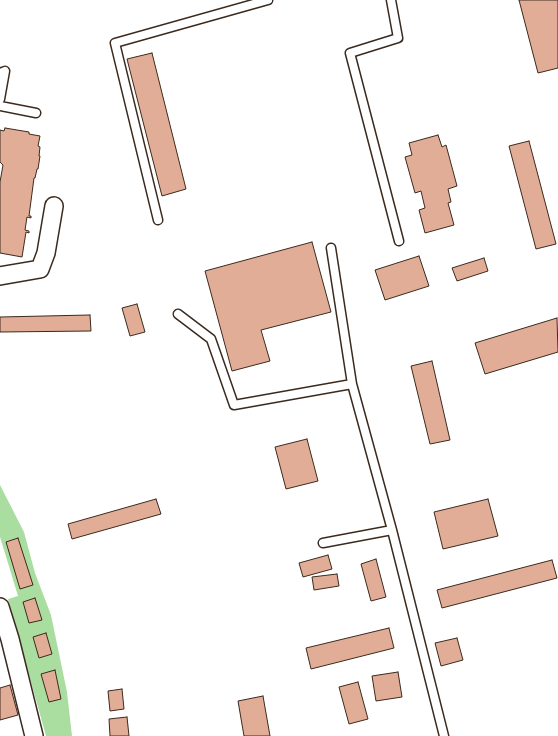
<!DOCTYPE html>
<style>
body{margin:0}
canvas{display:block;background:#fff}
</style>
<canvas width="558" height="736"></canvas>
<script>
const ctx = document.querySelector('canvas').getContext('2d');
ctx.lineJoin = 'round';
function fillPath(path, color) {
  ctx.fillStyle = color;
  ctx.fill(path, 'evenodd');
}
function poly(rows) {
  const path = new Path2D();
  for (const r of rows) {
    path.moveTo(r[0], r[1]);
    for (let i = 2; i < r.length; i += 2) path.lineTo(r[i], r[i + 1]);
  }
  return path;
}
function strokePath(path, color, width, dash) {
  ctx.strokeStyle = color;
  ctx.lineWidth = width;
  ctx.lineCap = dash ? 'butt' : 'round';
  ctx.setLineDash(dash || []);
  ctx.stroke(path);
}
const green = poly([
 [0,485,24,532,35,573,51,615,67,692,72,736,46,736,8,599,18,596,0,537]
]);
const building = poly([
 [519,0,558,0,558,68,538,73,519,0],
 [152,53,186,189,162,196,127,59,152,53],
 [5,128,29,132,29,134,40,136,38,146,40,147,39,156,40,156,38,169,37,169,35,178,34,178,29,216,31,216,31,218,27,217,25,230,29,231,29,233,26,232,22,257,0,253,0,182,3,165,0,162,0,130,4,131,5,128],
 [438,135,442,147,446,145,457,186,448,189,451,202,448,203,454,225,425,233,419,210,425,208,421,191,415,193,405,157,412,155,409,143,438,135],
 [529,141,556,244,536,249,509,146,529,141],
 [312,242,331,312,261,330,270,361,232,371,205,271,312,242],
 [419,256,429,286,385,300,375,270,419,256],
 [484,258,488,271,457,281,452,268,484,258],
 [137,304,145,332,130,336,122,308,137,304],
 [90,315,91,331,0,332,0,317,90,315],
 [557,318,558,352,485,374,475,343,557,318],
 [432,361,450,440,430,444,411,366,432,361],
 [307,439,318,481,286,489,275,447,307,439],
 [156,499,161,514,72,539,68,524,156,499],
 [488,499,498,536,443,549,434,512,488,499],
 [18,538,33,585,20,589,6,542,18,538],
 [328,555,332,569,303,577,299,563,328,555],
 [376,559,386,597,371,601,361,564,376,559],
 [552,560,557,578,442,608,437,590,552,560],
 [337,574,339,586,314,590,312,577,337,574],
 [35,598,42,620,29,623,23,602,35,598],
 [389,628,394,648,311,669,306,648,389,628],
 [46,633,52,654,39,658,33,637,46,633],
 [457,638,463,660,441,666,435,643,457,638],
 [55,670,61,699,49,702,41,674,55,670],
 [398,672,402,697,376,701,372,676,398,672],
 [358,682,368,719,349,724,339,687,358,682],
 [10,685,18,715,0,720,0,688,10,685],
 [122,689,124,709,110,711,108,691,122,689],
 [263,696,270,736,244,736,238,701,263,696],
 [127,717,129,736,110,736,109,719,127,717]
]);
const service = poly([
 [391,0,398,38,350,53,399,241],
 [0,73,5,71,0,99],
 [0,106,36,113],
 [158,220,115,43,268,0],
 [331,248,352,384,392,530,444,736],
 [178,314,211,339,234,405,352,384],
 [323,543,392,530]
]);
const minor = poly([
 [0,276,40,269,46,253,54,206],
 [0,607,10,639,34,736]
]);
fillPath(green, '#aadea0');
fillPath(building, '#e2ad97');
strokePath(building, '#3b2a1e', 1);
strokePath(service, '#3b2a1e', 11);
strokePath(minor, '#3b2a1e', 20);
strokePath(service, '#fff', 8);
strokePath(minor, '#fff', 17);
</script>
